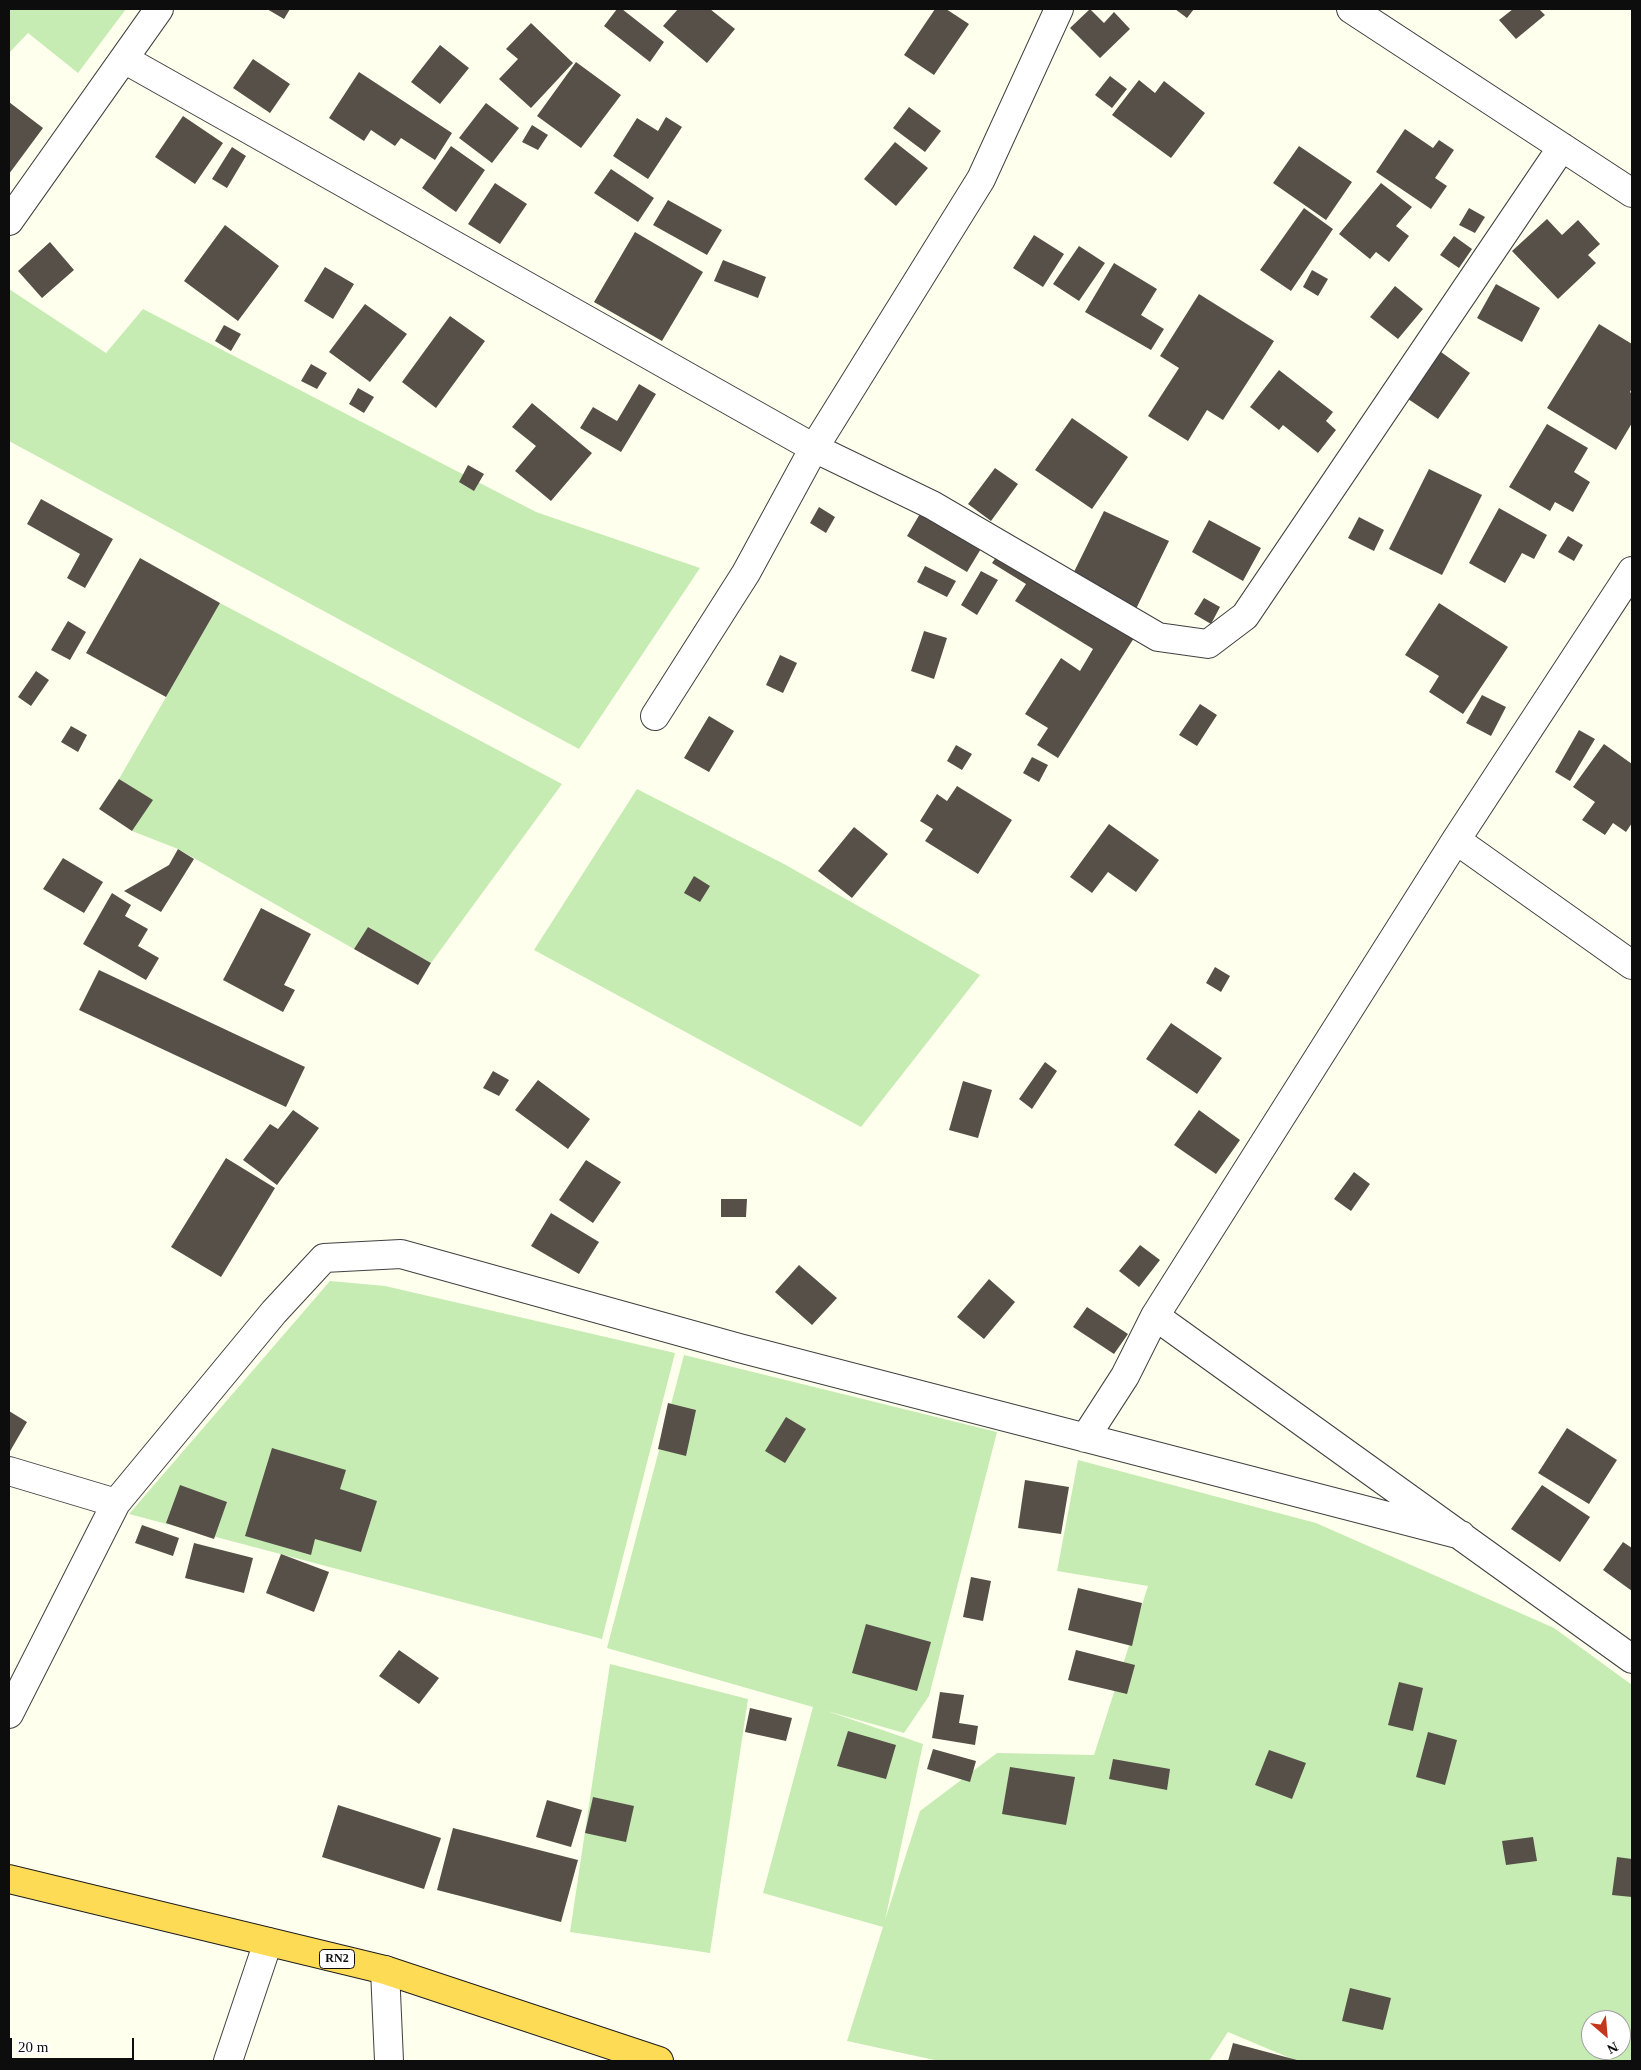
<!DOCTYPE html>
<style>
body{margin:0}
#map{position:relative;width:1641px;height:2070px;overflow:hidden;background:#ffffed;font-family:"Times New Roman",serif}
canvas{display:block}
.frame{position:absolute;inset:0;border:10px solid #0d0d0d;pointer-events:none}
.north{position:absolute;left:1581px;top:2010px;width:50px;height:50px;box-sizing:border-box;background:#fff;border:1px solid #9e9e9e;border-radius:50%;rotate:153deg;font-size:14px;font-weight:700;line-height:20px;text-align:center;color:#0d0d0d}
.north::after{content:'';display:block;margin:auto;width:18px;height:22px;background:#c4361d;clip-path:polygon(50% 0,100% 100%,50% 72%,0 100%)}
.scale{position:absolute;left:10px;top:2038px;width:124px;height:22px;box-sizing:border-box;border:2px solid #0d0d0d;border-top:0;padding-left:6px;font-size:15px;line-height:18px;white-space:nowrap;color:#0d0d0d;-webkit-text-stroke:4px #fff;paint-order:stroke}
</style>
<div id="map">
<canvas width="1641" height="2070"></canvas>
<div class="frame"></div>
<div class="north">N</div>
<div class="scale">20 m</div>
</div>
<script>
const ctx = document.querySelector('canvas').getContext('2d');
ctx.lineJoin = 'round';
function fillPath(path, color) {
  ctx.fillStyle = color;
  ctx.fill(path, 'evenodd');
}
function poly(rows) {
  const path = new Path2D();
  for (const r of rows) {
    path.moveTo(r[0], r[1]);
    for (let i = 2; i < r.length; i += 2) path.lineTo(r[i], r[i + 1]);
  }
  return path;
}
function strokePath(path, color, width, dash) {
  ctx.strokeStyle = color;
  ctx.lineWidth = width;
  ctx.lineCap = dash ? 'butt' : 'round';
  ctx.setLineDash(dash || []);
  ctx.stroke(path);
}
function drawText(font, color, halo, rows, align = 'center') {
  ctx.font = font + ' "Times New Roman",serif';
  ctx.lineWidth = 5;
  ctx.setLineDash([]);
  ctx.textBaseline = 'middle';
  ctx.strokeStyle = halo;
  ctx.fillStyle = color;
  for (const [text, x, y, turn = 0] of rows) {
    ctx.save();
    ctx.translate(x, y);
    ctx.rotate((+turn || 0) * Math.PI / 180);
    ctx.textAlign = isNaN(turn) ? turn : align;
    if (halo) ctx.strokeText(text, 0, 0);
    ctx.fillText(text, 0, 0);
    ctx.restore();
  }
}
const green = poly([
 [9,9,126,9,78,73,28,33,9,53],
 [9,289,106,353,143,309,536,512,700,568,579,749,9,441],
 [220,603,562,784,431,963,368,927,354,949,178,849,132,831,152,800,119,779],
 [637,789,784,864,980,975,861,1127,534,950],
 [330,1281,385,1286,675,1353,602,1639,129,1514],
 [684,1355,997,1432,929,1696,904,1733,827,1711,923,1744,885,1920,920,1811,997,1753,1094,1755,1148,1586,1057,1571,1078,1460,1316,1523,1554,1628,1632,1685,1632,2061,1297,2061,1228,2032,1209,2061,939,2061,847,2041,883,1927,763,1893,813,1707,607,1648],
 [1591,2020,1621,2020,1621,2050,1591,2050],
 [610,1664,748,1699,710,1953,570,1932]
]);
const building = poly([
 [267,9,290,9,284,19],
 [617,9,622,9,664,42,650,62,604,26],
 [678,9,710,9,735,29,707,63,663,26],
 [935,9,946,9,969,24,934,75,904,55],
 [1090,9,1104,23,1114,12,1130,29,1100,58,1070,28],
 [1175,9,1194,9,1187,18],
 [1513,9,1539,9,1545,15,1516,39,1499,20],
 [531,23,573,63,531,108,499,79,518,59,506,49],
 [440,45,469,68,440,104,411,82],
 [253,59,290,84,270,113,233,88],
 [576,62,621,95,581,148,537,116],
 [359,72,452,133,435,160,401,138,395,146,371,130,364,141,329,118],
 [1110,76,1127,89,1112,108,1095,95],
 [1139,80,1155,93,1164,81,1205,113,1171,158,1112,115],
 [9,102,43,128,9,174],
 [486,103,519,128,492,163,459,138],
 [909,107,941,131,925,152,893,128],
 [183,116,223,143,195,184,155,157],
 [666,117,682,127,648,179,613,156,637,118,658,131],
 [532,125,548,135,538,150,522,142],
 [1405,129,1433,148,1439,140,1454,150,1435,178,1447,186,1431,209,1376,172],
 [895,142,928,168,896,206,864,179],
 [451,146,485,170,456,212,422,188],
 [1299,146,1352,182,1326,220,1273,183],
 [232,147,246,156,227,188,212,179],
 [611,169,654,198,638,222,594,193],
 [495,183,527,204,500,244,468,224],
 [1381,183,1412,207,1396,226,1409,236,1389,262,1376,252,1370,259,1339,234],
 [668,200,722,230,707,255,653,225],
 [1304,208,1333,229,1291,291,1260,270],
 [1469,208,1485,217,1475,233,1459,225],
 [1547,219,1562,235,1578,220,1600,244,1588,255,1596,263,1558,299,1512,251],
 [225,225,279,266,238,321,184,281],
 [635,232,703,272,662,341,594,302],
 [1034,235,1064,254,1043,287,1013,268],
 [1454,236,1472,249,1459,268,1440,255],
 [50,242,74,270,42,298,18,271],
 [1079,246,1105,263,1079,301,1053,284],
 [723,260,766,277,758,298,714,281],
 [1114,263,1157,289,1141,315,1164,329,1151,350,1085,312],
 [325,267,354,284,333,319,304,301],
 [1312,270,1328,279,1318,296,1303,287],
 [1496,284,1540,308,1522,342,1477,318],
 [1395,286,1423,309,1398,339,1370,317],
 [1199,294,1274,341,1223,420,1207,410,1188,441,1148,416,1179,368,1160,356],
 [365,304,407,334,370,382,329,352],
 [450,316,485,341,436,408,402,382],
 [1599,324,1632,344,1632,388,1630,392,1632,394,1632,423,1616,450,1547,408],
 [224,325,241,334,231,351,215,341],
 [1441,352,1470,373,1438,419,1408,399],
 [311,364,327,373,317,389,301,381],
 [1279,370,1333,412,1326,421,1336,430,1318,453,1283,425,1279,430,1250,407],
 [639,384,656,394,621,452,580,428,593,407,617,421],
 [358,388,374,397,364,413,349,404],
 [532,403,592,453,551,501,515,471,536,446,512,427],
 [1072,418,1128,457,1092,509,1035,470],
 [1547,424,1588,448,1574,472,1590,482,1573,512,1555,502,1550,511,1509,487],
 [468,465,484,474,474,491,459,482],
 [995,468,1018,484,991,521,968,504],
 [1429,469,1482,495,1442,575,1389,549],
 [41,499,113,539,85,588,67,578,80,554,27,524],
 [819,507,835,517,826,533,810,523],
 [1499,508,1547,535,1534,559,1522,553,1505,583,1469,563],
 [1104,511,1169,541,1135,611,1070,580],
 [921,512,982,547,967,572,907,536],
 [1359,517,1384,530,1374,551,1348,538],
 [1209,520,1261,548,1243,581,1192,552],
 [1568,536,1583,545,1574,561,1558,552],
 [999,553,1134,638,1058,758,1037,745,1048,728,1025,714,1061,658,1080,671,1093,649,1015,601,1026,584,992,563],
 [140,558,220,603,166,697,86,653],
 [925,566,956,581,947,597,917,582],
 [981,571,998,580,977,615,961,605],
 [1204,598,1220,607,1211,624,1194,614],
 [1439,603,1508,647,1463,714,1429,692,1439,676,1405,655],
 [68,621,86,632,70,660,51,650],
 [924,631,947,638,934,679,911,671],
 [780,655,797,663,783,693,766,685],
 [36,671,49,680,31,706,18,697],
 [1482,695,1506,707,1491,736,1466,723],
 [1200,704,1217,715,1197,746,1179,735],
 [709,716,734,731,709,772,684,758],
 [71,726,87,735,78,752,61,742],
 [1579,730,1595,739,1570,781,1555,772],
 [1604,744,1632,764,1632,823,1626,832,1613,823,1605,835,1582,820,1595,802,1573,787],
 [956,745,972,754,962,770,947,761],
 [1032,757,1048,765,1039,782,1023,773],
 [119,779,153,800,132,831,99,809],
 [957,786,1012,820,978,874,925,841,933,829,920,821,937,794,947,801],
 [1109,824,1159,860,1136,892,1108,872,1092,893,1070,877],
 [854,827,888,854,852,898,818,871],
 [178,849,194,859,161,912,124,891,169,865],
 [63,858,103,882,84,913,43,889],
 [694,876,710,886,700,902,684,893],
 [112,893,131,905,125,916,148,929,138,946,159,958,146,980,83,944],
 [261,908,311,934,284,985,295,990,283,1012,223,980],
 [368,927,431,963,418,985,354,949],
 [1215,967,1230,976,1221,992,1206,983],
 [99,970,305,1067,286,1107,79,1010],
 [1171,1023,1222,1058,1197,1094,1146,1059],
 [1045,1062,1057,1071,1032,1109,1019,1099],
 [493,1071,509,1080,499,1096,483,1088],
 [538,1080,590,1119,568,1149,515,1110],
 [963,1081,992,1090,978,1138,949,1130],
 [293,1110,319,1128,277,1185,243,1160,270,1124,278,1129],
 [1199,1110,1240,1140,1216,1174,1174,1145],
 [226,1158,275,1188,221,1277,171,1247],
 [586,1160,621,1182,593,1223,559,1200],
 [1354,1172,1370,1184,1351,1211,1334,1199],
 [721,1199,747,1199,746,1217,721,1217],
 [551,1213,599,1242,579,1274,531,1246],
 [1140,1245,1160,1260,1139,1287,1119,1271],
 [799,1265,837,1298,812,1325,775,1292],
 [989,1279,1015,1302,984,1339,957,1317],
 [1087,1307,1128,1334,1114,1354,1073,1327],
 [668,1403,696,1410,686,1456,658,1449],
 [9,1411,27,1422,9,1453],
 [786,1417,806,1429,785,1463,765,1451],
 [1567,1428,1617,1460,1589,1504,1538,1473],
 [272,1448,346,1470,340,1489,377,1501,361,1552,315,1539,311,1555,245,1536],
 [1025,1480,1069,1487,1061,1534,1018,1528],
 [180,1485,227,1502,214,1539,166,1523],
 [1542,1485,1590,1517,1560,1562,1511,1529],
 [142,1525,179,1538,173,1556,135,1543],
 [1623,1542,1632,1548,1632,1591,1603,1570],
 [194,1543,253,1558,244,1593,185,1578],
 [281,1554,329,1572,314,1612,266,1593],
 [971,1577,991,1581,983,1621,963,1617],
 [1078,1588,1142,1603,1132,1646,1068,1630],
 [866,1624,931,1642,917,1691,852,1673],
 [399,1650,439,1678,419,1704,379,1676],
 [1076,1650,1135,1665,1127,1694,1068,1680],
 [1399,1682,1423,1688,1413,1731,1388,1725],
 [940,1692,964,1695,959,1723,978,1726,975,1745,932,1738],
 [750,1708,792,1718,786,1741,745,1732],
 [848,1731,896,1745,886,1779,837,1766],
 [1428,1732,1457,1740,1445,1785,1416,1777],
 [933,1749,976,1761,970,1782,927,1769],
 [1269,1750,1306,1763,1292,1799,1255,1785],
 [1113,1759,1170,1769,1167,1790,1109,1779],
 [1010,1767,1075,1777,1066,1825,1002,1814],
 [593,1797,634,1806,626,1842,585,1833],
 [547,1800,582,1810,571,1847,536,1837],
 [338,1805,441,1838,424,1889,322,1857],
 [453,1828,578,1860,561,1922,437,1890],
 [1533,1837,1537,1861,1506,1865,1502,1841],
 [1617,1857,1632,1859,1632,1897,1612,1895],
 [1350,1988,1391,1998,1383,2030,1342,2021],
 [1233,2043,1297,2060,1297,2061,1228,2061]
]);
const minor = poly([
 [1351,9,1632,193],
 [124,59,814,448,981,179,1059,9],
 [9,221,159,9],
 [1632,571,1456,840,1155,1316,1632,1659],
 [655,716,746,573,814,448,932,505,1158,637,1208,644,1245,616,1562,147],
 [1456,840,1632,965],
 [1085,1438,1125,1376,1155,1316],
 [9,1471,116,1503],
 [9,1714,116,1503,274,1312,324,1258,401,1254,739,1348,1461,1535],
 [385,1970,389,2061],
 [228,2061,268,1942]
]);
const trunk = poly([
 [9,1879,385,1970,659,2061]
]);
const shields = [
 [337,1959,35]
];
const shieldNames = [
 ["RN2",337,1959]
];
fillPath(green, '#c6ecb4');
fillPath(building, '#565049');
strokePath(minor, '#404040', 30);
strokePath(trunk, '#1e1e1e', 30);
strokePath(minor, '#fff', 28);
strokePath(trunk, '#fedb55', 28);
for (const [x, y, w] of shields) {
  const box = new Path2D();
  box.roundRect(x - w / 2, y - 9.5, w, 19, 4);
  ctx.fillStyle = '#fff';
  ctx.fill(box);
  strokePath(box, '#0d0d0d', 1);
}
drawText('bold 12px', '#0d0d0d', null, shieldNames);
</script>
